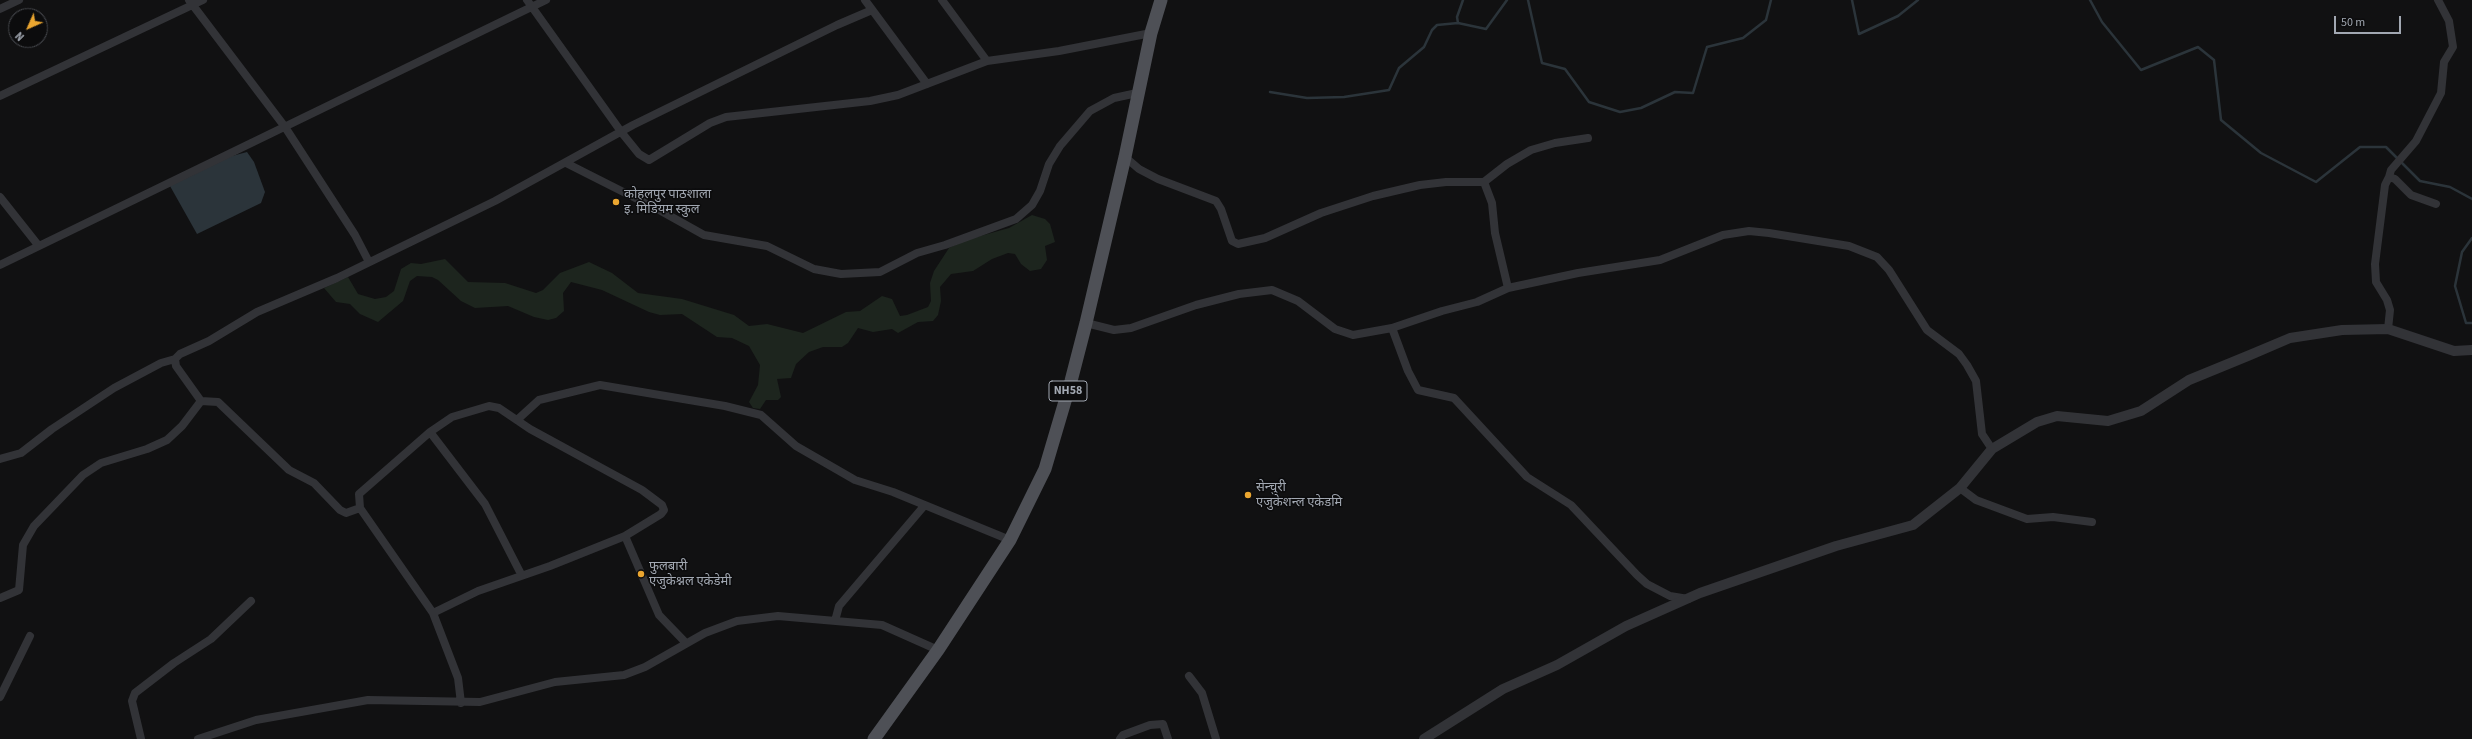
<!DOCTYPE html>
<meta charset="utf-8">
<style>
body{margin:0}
#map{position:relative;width:2472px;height:739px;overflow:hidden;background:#111112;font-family:"Source Sans 3",sans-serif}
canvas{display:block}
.north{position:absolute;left:8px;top:8px;width:40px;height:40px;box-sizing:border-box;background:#0c0c0d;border:1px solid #484a4f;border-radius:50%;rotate:225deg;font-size:11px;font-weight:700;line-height:16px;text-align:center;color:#a2a8b2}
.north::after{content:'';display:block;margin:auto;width:14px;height:18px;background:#eba630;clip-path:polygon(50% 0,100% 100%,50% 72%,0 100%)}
.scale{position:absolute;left:2334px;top:16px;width:67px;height:18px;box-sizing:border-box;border:2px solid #a2a8b2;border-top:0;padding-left:5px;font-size:12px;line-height:14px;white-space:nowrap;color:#a2a8b2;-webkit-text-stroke:3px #0c0c0d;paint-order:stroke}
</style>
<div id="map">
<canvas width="2472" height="739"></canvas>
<div class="north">N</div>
<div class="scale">50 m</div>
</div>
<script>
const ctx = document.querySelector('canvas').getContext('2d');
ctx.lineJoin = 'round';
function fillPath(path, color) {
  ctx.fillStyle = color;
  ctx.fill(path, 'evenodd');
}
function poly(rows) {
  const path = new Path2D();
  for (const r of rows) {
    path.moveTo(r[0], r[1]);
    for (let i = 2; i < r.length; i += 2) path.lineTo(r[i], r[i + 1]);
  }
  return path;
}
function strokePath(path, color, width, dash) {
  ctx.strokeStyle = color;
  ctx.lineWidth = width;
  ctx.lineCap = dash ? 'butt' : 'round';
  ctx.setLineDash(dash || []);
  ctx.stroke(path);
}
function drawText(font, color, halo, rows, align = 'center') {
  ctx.font = font + ' "Source Sans 3","Noto Sans Devanagari",sans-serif';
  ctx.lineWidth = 3;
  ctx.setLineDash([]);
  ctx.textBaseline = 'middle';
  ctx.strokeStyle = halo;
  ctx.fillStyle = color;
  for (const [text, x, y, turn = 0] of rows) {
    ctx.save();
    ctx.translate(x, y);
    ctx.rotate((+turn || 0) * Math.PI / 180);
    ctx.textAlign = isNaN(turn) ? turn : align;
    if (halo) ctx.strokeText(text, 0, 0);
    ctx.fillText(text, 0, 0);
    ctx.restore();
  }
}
const green = poly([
 [1032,215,1045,219,1050,224,1055,242,1045,246,1047,260,1041,269,1030,271,1021,264,1015,254,1008,253,992,259,973,271,951,274,940,287,941,301,938,315,933,321,918,322,898,333,892,329,873,332,858,328,848,343,842,347,823,347,809,352,796,364,791,378,777,379,781,397,778,400,766,400,760,409,753,408,749,402,758,385,760,365,749,346,732,338,717,337,682,314,660,315,649,312,602,290,571,282,563,293,564,311,556,318,548,320,534,317,508,306,475,308,461,301,438,280,432,277,417,276,410,281,403,301,378,322,360,314,350,304,336,302,324,288,348,277,358,294,375,299,386,297,394,291,401,269,411,263,421,264,445,259,468,282,505,283,536,293,543,290,560,273,589,262,612,273,638,293,682,299,734,315,749,326,767,324,803,333,846,312,860,311,882,296,892,299,900,316,907,315,928,307,931,301,930,283,934,271,949,248,966,240,1009,228]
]);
const water = poly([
 [247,152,254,162,265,192,261,203,197,234,170,186,232,156]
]);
const stream = poly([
 [1528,0,1542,63,1565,69,1589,102,1620,112,1641,108,1675,92,1693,93,1707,47,1743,38,1766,20,1771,0],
 [1852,0,1859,34,1898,16,1918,0],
 [2090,0,2102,22,2141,70,2198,47,2214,60,2221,120,2261,153,2316,182,2360,147,2386,147,2420,181,2450,187,2472,199],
 [1458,23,1457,17,1463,0],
 [1270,92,1307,98,1344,97,1389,90,1399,68,1424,47,1432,30,1437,25,1458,23,1486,29,1507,0],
 [2472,238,2462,252,2455,286,2466,323,2472,323]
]);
const minor = poly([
 [189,0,285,127,355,235,369,262],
 [527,0,622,133,639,154,649,160,710,123,726,117,870,101,898,95,987,61,1059,51,1151,33],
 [865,0,927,84],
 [942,0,987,61],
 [0,9,19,0],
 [0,96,203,0],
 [1125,157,1139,169,1158,179,1216,201,1221,209,1232,241,1238,244,1265,238,1321,213,1373,196,1420,185,1446,182,1484,182,1507,164,1531,150,1555,143,1588,138],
 [566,163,661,211,704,235,767,246,814,269,841,274,880,272,917,253,945,245,1016,219,1032,205,1040,191,1049,164,1060,146,1090,111,1114,98,1137,93],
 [2389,177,2391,170,2416,141,2441,93,2444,62,2453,47,2449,21,2438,0],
 [1484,182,1492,203,1495,233,1508,288],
 [0,197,38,245],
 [0,265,546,0],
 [1086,323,1114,330,1131,328,1196,305,1239,294,1272,290,1298,301,1335,329,1353,335,1392,328,1442,311,1477,302,1508,288,1578,273,1660,260,1723,235,1749,231,1769,233,1849,246,1877,257,1889,270,1927,330,1959,354,1967,365,1976,381,1982,434,1992,449],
 [1392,328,1408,371,1418,390,1454,398,1527,477,1571,505,1637,575,1647,584,1670,596,1688,599],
 [2388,329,2390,310,2387,300,2376,282,2375,264,2385,185,2389,177,2395,179,2411,195,2436,204],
 [175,359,176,366,201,401,218,402,289,470,314,483,340,510,346,513,360,508,433,613],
 [517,420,539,400,600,385,725,406,761,415,796,446,855,480,893,492,1010,540],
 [430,432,485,504,521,574],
 [0,459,21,453,52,429,114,388,161,363,175,359,180,354,209,341,257,312,337,278,495,201,633,125,837,25,872,10],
 [1960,488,1976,500,2027,519,2053,517,2092,522],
 [360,508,359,494,430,432,452,417,489,406,499,408,530,429,642,490,662,505,664,510,661,514,625,536],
 [0,598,19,590,23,545,34,526,83,475,101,463,147,449,167,440,182,426,201,401],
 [835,621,839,606,924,506],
 [1189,676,1202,693,1216,739],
 [0,697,30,636],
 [461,703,458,678,433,613,478,591,550,566,625,536,659,615,686,643],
 [141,739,132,701,135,693,174,663,211,639,251,601],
 [198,739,256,720,368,700,480,702,555,682,624,675,645,667,705,633,737,621,778,616,882,625,938,650],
 [1120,739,1123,735,1150,725,1163,724,1168,739]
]);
const tertiary = poly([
 [1424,739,1503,689,1557,665,1626,626,1700,593,1836,546,1913,525,1960,488,1992,449,2037,422,2057,416,2108,421,2141,411,2189,380,2250,355,2290,338,2342,330,2388,329,2454,351,2472,350]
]);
const primary = poly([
 [874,739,938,650,1010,540,1045,469,1071,381,1086,323,1125,157,1151,33,1161,0]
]);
const markers = [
 [616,202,4,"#eba630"],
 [1248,495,4,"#eba630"],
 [641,574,4,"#eba630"]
];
const shields = [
 [1068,391,38]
];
const shieldNames = [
 ["NH58",1068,391]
];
const poiNames = [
 ["कोहलपुर पाठशाला",624,195],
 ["इ. मिडियम स्कुल",624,210],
 ["सेन्चुरी",1256,488],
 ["एजुकेशन्ल एकेडमि",1256,503],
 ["फुलबारी",649,567],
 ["एजुकेश्नल एकेडेमी",649,582]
];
fillPath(green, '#1d251e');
fillPath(water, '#2b343a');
strokePath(stream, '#2b343a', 2.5);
strokePath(minor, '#323337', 8);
strokePath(tertiary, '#323337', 10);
strokePath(primary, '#4e5056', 13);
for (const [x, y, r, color] of markers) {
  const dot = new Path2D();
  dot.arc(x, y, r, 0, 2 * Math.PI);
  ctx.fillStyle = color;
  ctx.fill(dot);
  strokePath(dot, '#0c0c0d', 1.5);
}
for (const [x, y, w] of shields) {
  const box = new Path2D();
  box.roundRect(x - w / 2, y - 10, w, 20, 3);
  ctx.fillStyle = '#0c0c0d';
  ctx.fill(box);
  strokePath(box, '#a2a8b2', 1);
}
drawText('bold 12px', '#a2a8b2', null, shieldNames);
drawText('13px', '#a2a8b2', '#0c0c0d', poiNames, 'left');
</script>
